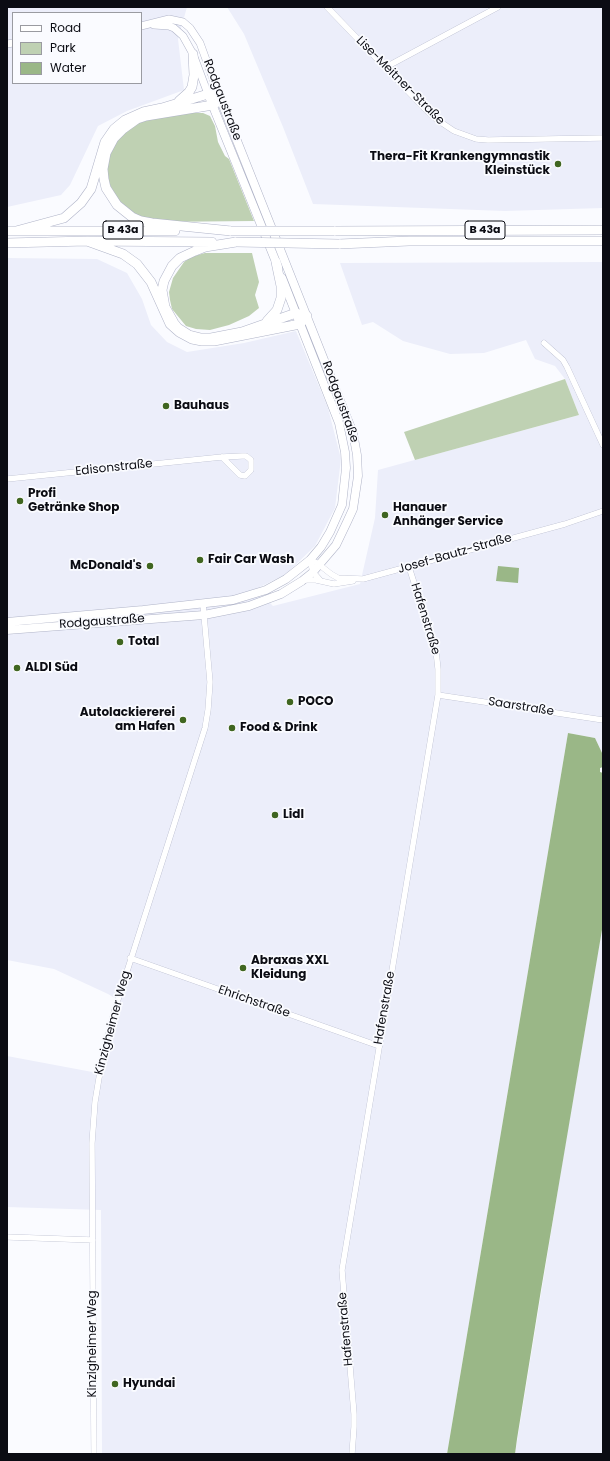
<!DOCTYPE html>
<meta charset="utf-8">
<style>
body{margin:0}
#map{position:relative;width:610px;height:1461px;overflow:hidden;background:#fafbff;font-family:Poppins,sans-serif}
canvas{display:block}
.frame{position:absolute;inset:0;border:8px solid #0b0c13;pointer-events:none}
.legend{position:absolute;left:12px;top:12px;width:130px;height:72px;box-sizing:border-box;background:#fafbff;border:1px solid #9a9ba1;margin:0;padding:5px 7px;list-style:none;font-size:12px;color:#0b0c13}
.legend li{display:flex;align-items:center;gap:8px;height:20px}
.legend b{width:20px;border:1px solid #9a9ba1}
</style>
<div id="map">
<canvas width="610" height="1461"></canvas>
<div class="frame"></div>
<ul class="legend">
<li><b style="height:5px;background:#fff"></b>Road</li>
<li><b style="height:11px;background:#bfd1b3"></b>Park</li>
<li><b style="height:11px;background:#9ab787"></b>Water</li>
</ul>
</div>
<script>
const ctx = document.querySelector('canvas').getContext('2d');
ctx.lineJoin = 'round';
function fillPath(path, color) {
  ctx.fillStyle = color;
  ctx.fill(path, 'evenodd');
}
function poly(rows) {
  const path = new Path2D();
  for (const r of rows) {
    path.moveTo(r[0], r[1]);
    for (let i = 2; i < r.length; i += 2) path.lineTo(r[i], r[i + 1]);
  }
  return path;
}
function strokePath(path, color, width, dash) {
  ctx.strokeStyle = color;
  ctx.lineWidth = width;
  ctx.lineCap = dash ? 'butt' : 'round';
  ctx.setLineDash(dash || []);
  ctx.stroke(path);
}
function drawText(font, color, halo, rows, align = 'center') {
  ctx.font = font + ' Poppins,sans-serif';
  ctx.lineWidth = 3.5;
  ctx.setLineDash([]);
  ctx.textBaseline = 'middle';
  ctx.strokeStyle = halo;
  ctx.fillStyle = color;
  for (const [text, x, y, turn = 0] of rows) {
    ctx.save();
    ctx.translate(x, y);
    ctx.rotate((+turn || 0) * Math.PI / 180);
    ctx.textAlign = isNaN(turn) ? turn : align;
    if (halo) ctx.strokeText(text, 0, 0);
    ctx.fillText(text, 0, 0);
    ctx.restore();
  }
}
const built = poly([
 [7,7,187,7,178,39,184,90,127,111,98,126,70,185,61,195,7,207],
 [13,13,141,13,141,83,13,83],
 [227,7,603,7,603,208,505,211,313,204,283,127,244,34],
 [7,258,97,259,127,273,142,299,151,325,167,342,187,352,244,343,296,331,328,408,341,459,335,508,315,546,286,574,256,589,273,606,360,584,375,518,378,470,579,415,565,379,555,366,535,359,526,340,484,353,450,354,403,341,373,322,362,325,340,263,603,262,603,755,595,738,568,733,447,1454,102,1454,101,1210,7,1207,7,1056,103,1074,110,1041,123,1003,108,994,54,969,7,960],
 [603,924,603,1454,515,1454,565,1146]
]);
const green = poly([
 [189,113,203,113,210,116,215,126,218,142,225,156,229,159,254,221,152,222,141,219,118,203,106,176,111,146,138,121],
 [205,253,252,253,259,282,255,295,259,308,249,316,229,325,210,330,196,329,186,326,172,309,170,300,169,292,173,278,184,262,191,257],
 [565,379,579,415,415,460,404,432]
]);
const water = poly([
 [498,566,519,568,518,583,496,581],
 [568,733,595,738,603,755,603,767,600,768,600,772,603,773,603,924,541,1290,517,1439,515,1454,447,1454]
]);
const minor = poly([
 [327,7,425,109,436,119,454,131,476,139,488,140,603,138],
 [386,67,498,7],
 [544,343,563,360,567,367,603,445],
 [7,479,222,457,242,456,246,456,251,460,251,470,245,476,240,475,222,457],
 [305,580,316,580,334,584,353,581],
 [320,580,313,572,310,560,317,563,331,574,338,578,363,579,565,524,603,511],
 [438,695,603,720],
 [130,958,379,1046],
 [7,1237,93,1240],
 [94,1454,92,1143,95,1102,102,1060,114,1012,205,728,208,710,210,682,203,604],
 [352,1454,354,1427,354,1414,342,1270,438,695,438,669,436,651,409,567]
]);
const tertiary = poly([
 [154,25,169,26,174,28,183,36,193,54,208,94],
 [141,26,169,19,183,22,190,28,200,43,220,98],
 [7,44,13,43]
]);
const secondary = poly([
 [208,94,278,267],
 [7,622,143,610,233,600,266,590,286,579,310,560,321,547,330,532,342,505,346,468,345,452,339,423,282,278],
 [7,630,204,615,249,606,281,594,302,581,312,573,336,545,347,522,353,509,358,476,357,455,353,433,220,98]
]);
const trunk = poly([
 [179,101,189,92,192,87,194,75,193,54],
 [7,231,175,231],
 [16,231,64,218,81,203,91,189,105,142,114,129,125,120,143,112,162,108,208,94,216,95,220,98,219,101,213,105,146,116,137,119,123,129,114,138,106,153,103,169,104,179,106,188,117,205,132,217,141,221,152,223,231,231],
 [334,231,603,230],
 [87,241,123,254,137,264,151,282,170,324,179,332,192,339,202,341,214,341,300,324,307,316,296,313,242,332,211,338,201,338,189,335,178,328,174,323,165,307,162,290,164,281,172,266,180,258,195,251,205,247,236,242],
 [7,243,87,241,212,242],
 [339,244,409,241,603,241],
 [267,321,277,310,281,298,281,286,276,262]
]);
const trunkBridge = poly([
 [231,231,334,231],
 [236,242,339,244]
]);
const markers = [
 [558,164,4,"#406620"],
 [166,406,4,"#406620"],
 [20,501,4,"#406620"],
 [385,515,4,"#406620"],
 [200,560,4,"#406620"],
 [150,566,4,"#406620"],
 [120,642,4,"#406620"],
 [17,668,4,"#406620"],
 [290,702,4,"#406620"],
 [183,720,4,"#406620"],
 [232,728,4,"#406620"],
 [275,815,4,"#406620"],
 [243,968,4,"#406620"],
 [115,1384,4,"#406620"]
];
const shields = [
 [123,230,40],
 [485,230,40]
];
const shieldNames = [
 ["B 43a",123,230],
 ["B 43a",485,230]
];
const streetNames = [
 ["Lise-Meitner-Straße",400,81,45],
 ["Rodgaustraße",222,100,69],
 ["Rodgaustraße",340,402,70],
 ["Edisonstraße",114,468,-6],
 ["Josef-Bautz-Straße",455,554,-16],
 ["Hafenstraße",425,619,73],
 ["Rodgaustraße",102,622,-4],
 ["Saarstraße",521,707,9],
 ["Ehrichstraße",254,1002,19],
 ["Hafenstraße",385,1008,-80],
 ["Kinzigheimer Weg",113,1023,-75],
 ["Hafenstraße",346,1329,-95],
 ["Kinzigheimer Weg",93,1344,-90]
];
const poiNames = [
 ["Thera-Fit Krankengymnastik",550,157,"right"],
 ["Kleinstück",550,171,"right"],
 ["Bauhaus",174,406],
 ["Profi",28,494],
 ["Getränke Shop",28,508],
 ["Hanauer",393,508],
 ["Anhänger Service",393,522],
 ["Fair Car Wash",208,560],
 ["McDonald's",142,566,"right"],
 ["Total",128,642],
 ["ALDI Süd",25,668],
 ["POCO",298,702],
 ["Autolackiererei",175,713,"right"],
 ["am Hafen",175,727,"right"],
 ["Food & Drink",240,728],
 ["Lidl",283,815],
 ["Abraxas XXL",251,961],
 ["Kleidung",251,975],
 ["Hyundai",123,1384]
];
fillPath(built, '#eceefa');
fillPath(green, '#bfd1b3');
fillPath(water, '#9ab787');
strokePath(minor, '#b0b4c8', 6);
strokePath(tertiary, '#b0b4c8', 8);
strokePath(secondary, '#b0b4c8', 9);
strokePath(trunk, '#b0b4c8', 10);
strokePath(minor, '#fff', 5.5);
strokePath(tertiary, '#fff', 7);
strokePath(secondary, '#fff', 8);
strokePath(trunk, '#fff', 9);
strokePath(trunkBridge, '#b0b4c8', 10, []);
strokePath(trunkBridge, '#fff', 9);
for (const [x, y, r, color] of markers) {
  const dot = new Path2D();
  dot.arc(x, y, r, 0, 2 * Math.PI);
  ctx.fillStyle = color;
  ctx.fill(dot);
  strokePath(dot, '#fafbff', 1.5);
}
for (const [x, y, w] of shields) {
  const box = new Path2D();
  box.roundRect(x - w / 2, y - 9, w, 18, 3);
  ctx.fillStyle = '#fafbff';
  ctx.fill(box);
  strokePath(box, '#0b0c13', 1);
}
drawText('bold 11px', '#0b0c13', null, shieldNames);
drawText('12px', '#0b0c13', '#fafbff', streetNames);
drawText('bold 12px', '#0b0c13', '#fafbff', poiNames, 'left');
</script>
